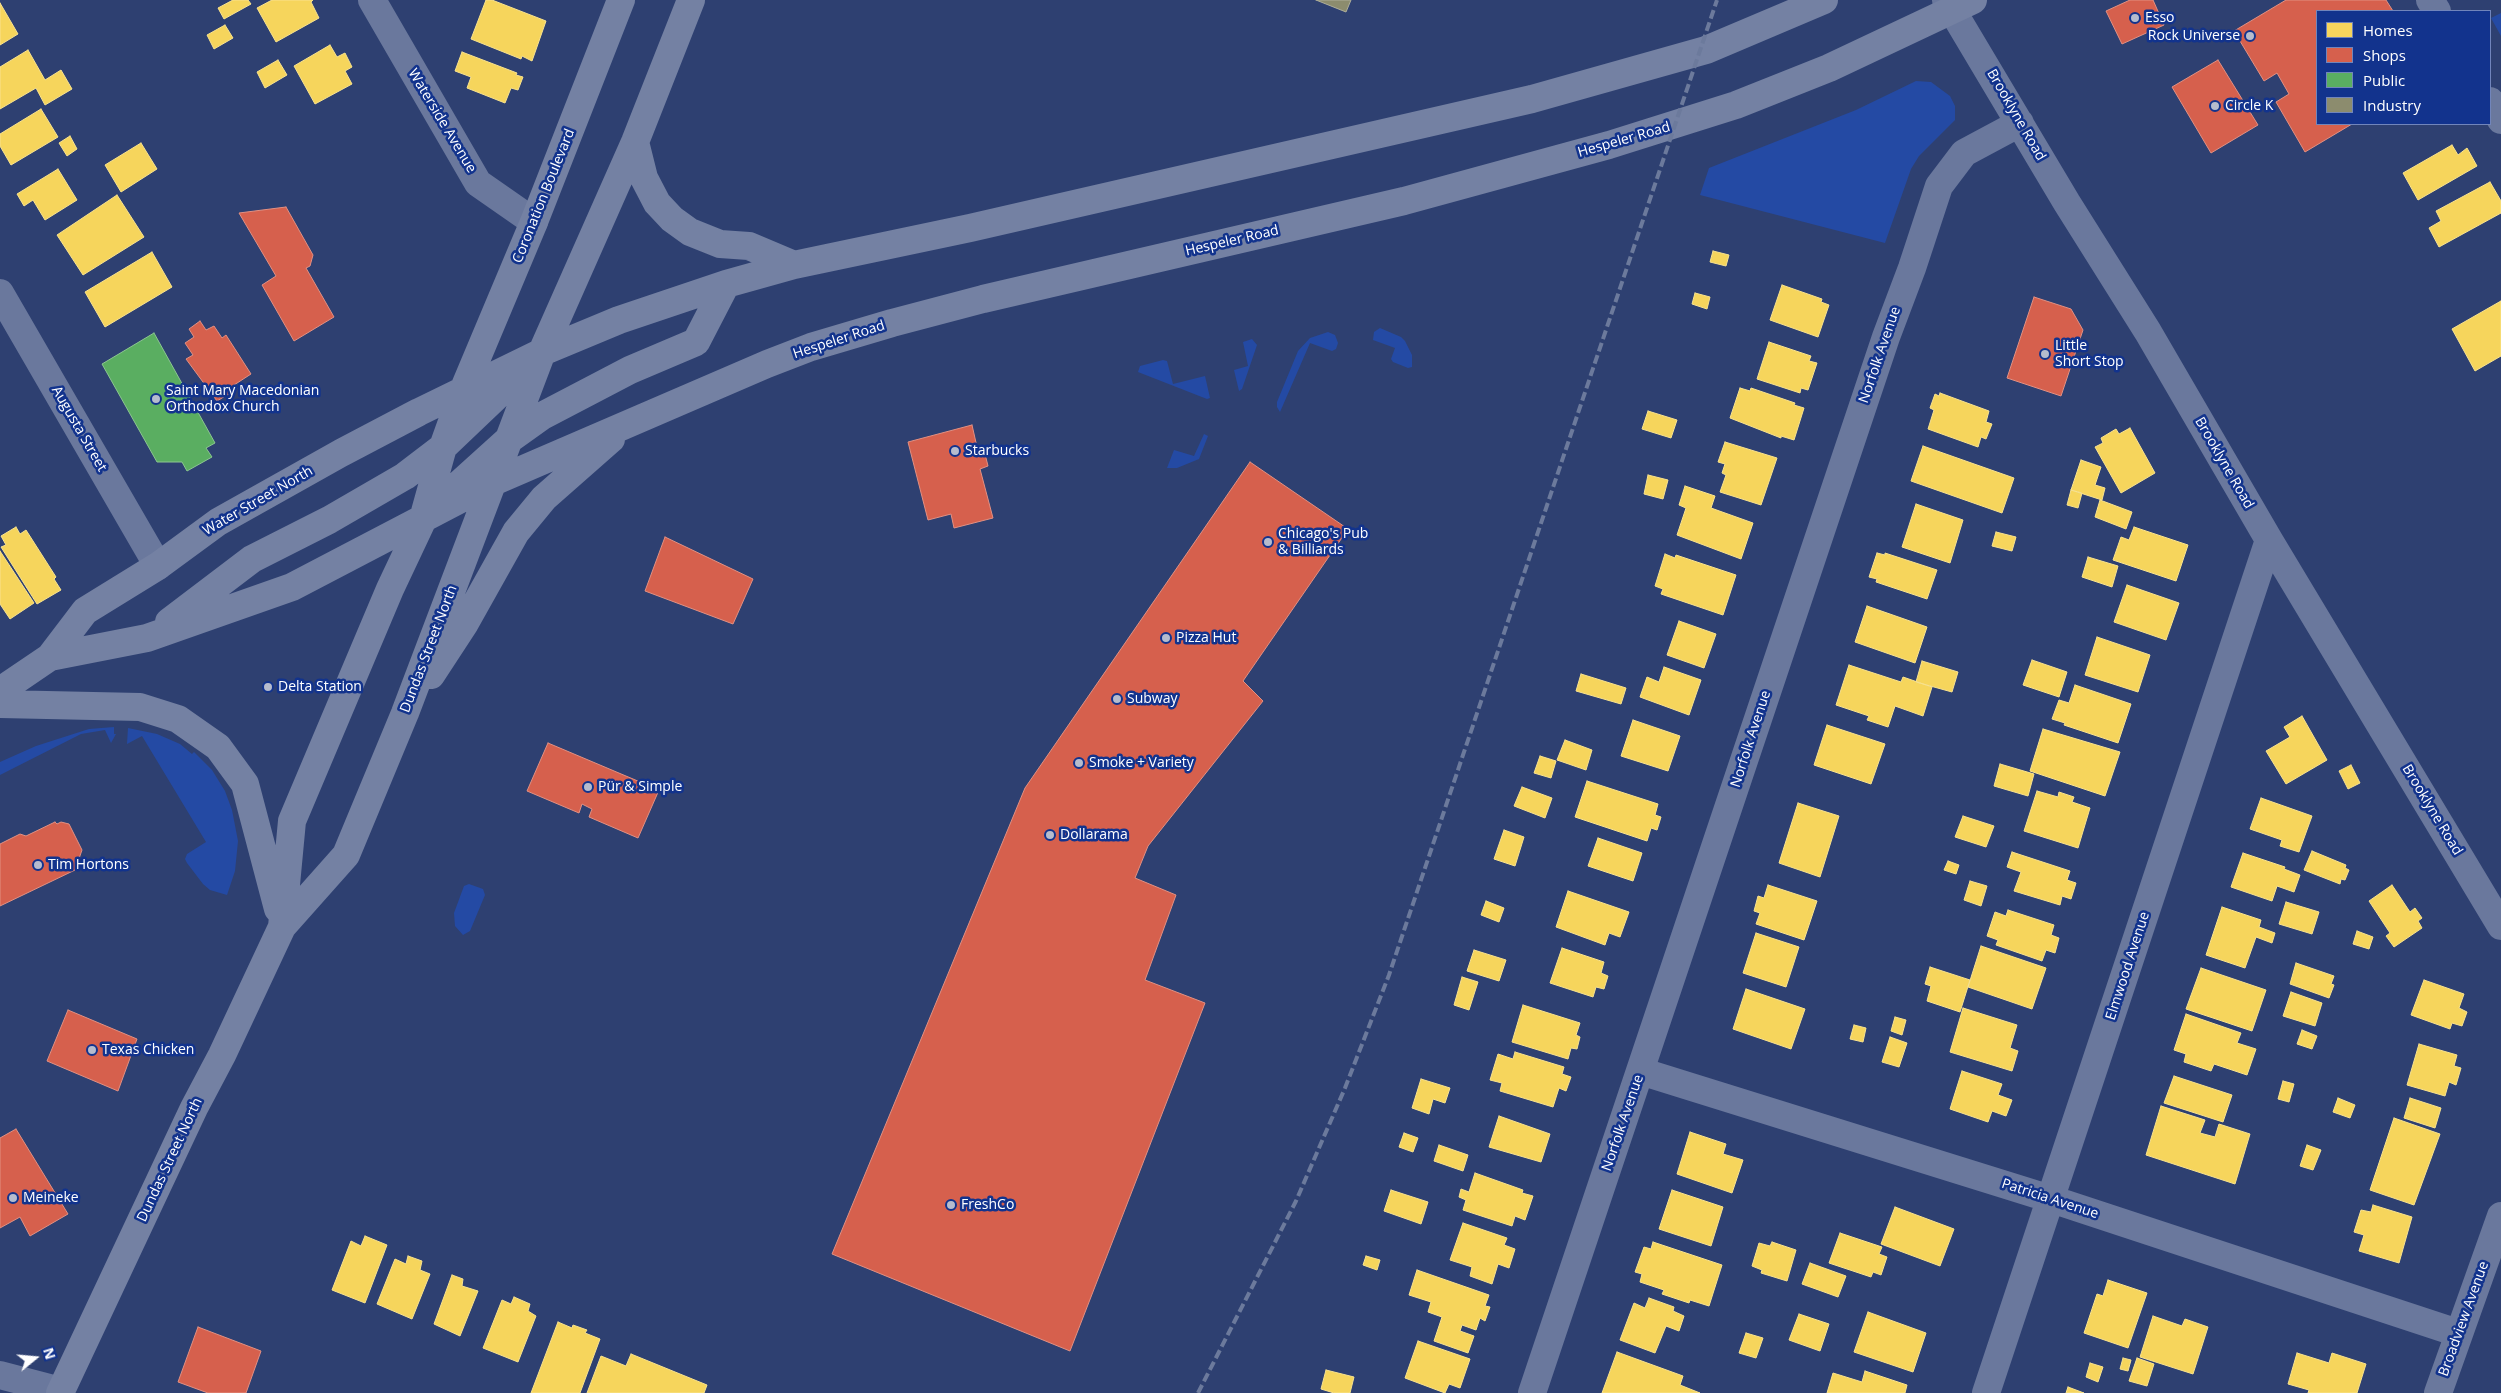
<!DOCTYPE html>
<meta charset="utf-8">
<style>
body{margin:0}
#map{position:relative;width:2501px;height:1393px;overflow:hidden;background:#2e4071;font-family:"Open Sans",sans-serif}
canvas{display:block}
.legend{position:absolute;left:2316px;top:10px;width:175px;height:115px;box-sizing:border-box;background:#12338d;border:1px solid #7185bb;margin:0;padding:6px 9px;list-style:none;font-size:15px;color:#fff}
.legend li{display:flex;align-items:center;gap:10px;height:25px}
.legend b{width:25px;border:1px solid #7185bb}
.north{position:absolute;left:10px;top:1333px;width:50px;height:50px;-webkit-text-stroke:4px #12338d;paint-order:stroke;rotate:73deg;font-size:14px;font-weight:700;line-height:20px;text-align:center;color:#fff}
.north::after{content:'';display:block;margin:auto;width:18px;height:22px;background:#fff;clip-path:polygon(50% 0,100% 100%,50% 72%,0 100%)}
</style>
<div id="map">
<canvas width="2501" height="1393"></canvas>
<ul class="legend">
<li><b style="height:14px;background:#f6d55c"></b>Homes</li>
<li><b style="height:14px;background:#d6604d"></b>Shops</li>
<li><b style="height:14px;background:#5aae61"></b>Public</li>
<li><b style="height:14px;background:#8c8c6e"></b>Industry</li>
</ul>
<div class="north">N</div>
</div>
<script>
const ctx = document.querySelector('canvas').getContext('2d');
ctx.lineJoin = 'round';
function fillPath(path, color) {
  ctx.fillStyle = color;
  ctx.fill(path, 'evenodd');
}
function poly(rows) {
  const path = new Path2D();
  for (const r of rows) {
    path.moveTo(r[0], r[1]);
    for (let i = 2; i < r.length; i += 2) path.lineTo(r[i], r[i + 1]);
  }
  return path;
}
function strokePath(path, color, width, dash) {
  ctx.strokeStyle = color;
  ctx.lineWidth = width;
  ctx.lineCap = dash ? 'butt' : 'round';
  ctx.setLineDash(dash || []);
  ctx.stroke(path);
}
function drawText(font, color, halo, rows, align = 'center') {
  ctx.font = font + ' "Open Sans",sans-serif';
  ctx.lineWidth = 5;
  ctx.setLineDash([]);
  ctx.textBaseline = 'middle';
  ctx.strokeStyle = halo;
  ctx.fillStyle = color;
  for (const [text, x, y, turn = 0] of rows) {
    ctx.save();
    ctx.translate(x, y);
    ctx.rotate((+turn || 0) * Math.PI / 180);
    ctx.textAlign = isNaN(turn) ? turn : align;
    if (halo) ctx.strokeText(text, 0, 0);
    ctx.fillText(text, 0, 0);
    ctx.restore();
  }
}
const green = poly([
 [2501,13,2501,36,2491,18],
 [1916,81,1931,82,1950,96,1955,106,1955,120,1919,156,1911,169,1885,243,1700,195,1709,168,1856,110],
 [1380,328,1401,337,1405,341,1412,355,1412,367,1408,368,1393,362,1391,359,1395,348,1373,340,1374,332],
 [1328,332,1335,335,1338,343,1336,349,1332,351,1310,343,1280,412,1277,407,1277,402,1298,351,1310,338],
 [1252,339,1257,345,1242,389,1239,391,1234,370,1248,366,1243,342],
 [1163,360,1167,361,1173,384,1205,376,1210,398,1207,399,1138,372,1140,366],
 [1204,434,1208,436,1199,459,1177,468,1167,468,1174,450,1194,456],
 [114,727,114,734,116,734,111,743,105,730,81,734,0,775,0,762,36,746,89,729],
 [128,728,157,734,180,744,192,754,194,752,212,770,225,791,232,810,238,841,235,871,227,895,210,890,203,884,187,863,185,859,187,854,206,842,142,736,127,744],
 [469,884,483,889,485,895,470,931,463,935,455,926,454,913,464,886]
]);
const homes = poly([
 [233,0,248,0,251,4,224,19,218,8,233,0],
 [272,0,313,0,311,2,319,18,276,42,257,8,272,0],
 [486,0,492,0,546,21,532,61,522,56,521,59,471,39,486,0],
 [0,3,18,34,0,45,0,3],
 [225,25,233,38,214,49,207,35,225,25],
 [330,45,337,57,345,53,352,67,345,71,352,84,315,104,294,66,330,45],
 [28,50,45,80,61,70,72,89,45,105,36,88,0,109,0,67,28,50],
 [462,52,517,73,516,75,523,77,518,90,511,88,505,103,467,88,471,77,455,71,462,52],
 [278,60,287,75,265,88,257,72,278,60],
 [41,109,58,137,11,165,0,146,0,134,41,109],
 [70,136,77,149,67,156,59,143,70,136],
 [141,143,157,169,121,192,105,165,141,143],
 [2452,145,2458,155,2467,148,2477,166,2418,200,2403,173,2452,145],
 [58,169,77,200,45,220,33,200,24,206,17,194,58,169],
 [2490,182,2501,201,2501,213,2439,247,2429,228,2441,221,2436,211,2490,182],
 [117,195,144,237,83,275,57,235,117,195],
 [1713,251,1729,255,1726,266,1710,262,1713,251],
 [152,252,172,287,105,327,85,292,152,252],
 [1782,285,1822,299,1821,302,1829,305,1818,337,1770,320,1782,285],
 [1695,293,1710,297,1707,309,1692,304,1695,293],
 [2501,301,2501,356,2475,371,2452,329,2501,301],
 [1769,342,1811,356,1809,361,1817,363,1808,390,1801,388,1800,393,1757,379,1769,342],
 [1740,388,1750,391,1751,388,1795,403,1794,405,1804,408,1794,440,1781,436,1781,438,1730,418,1740,388],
 [1940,393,1989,411,1986,422,1992,424,1986,439,1981,437,1978,447,1928,429,1934,410,1930,408,1935,394,1939,396,1940,393],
 [1648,411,1677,420,1671,438,1642,429,1648,411],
 [2130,428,2155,473,2121,493,2095,447,2103,443,2101,438,2116,429,2119,434,2130,428],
 [1725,442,1777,458,1761,505,1720,492,1726,475,1722,473,1725,464,1718,462,1725,442],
 [1923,446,2014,478,2002,513,1911,481,1923,446],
 [2081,460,2101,467,2095,485,2105,488,2102,500,2071,490,2081,460],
 [1648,475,1668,480,1663,499,1644,494,1648,475],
 [1685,486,1715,496,1711,508,1753,523,1741,559,1677,535,1686,508,1679,505,1685,486],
 [2071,490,2082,493,2078,508,2067,505,2071,490],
 [2100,500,2132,512,2126,529,2095,517,2100,500],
 [1916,504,1963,520,1950,563,1902,547,1916,504],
 [16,527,20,534,26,530,56,577,54,579,61,590,37,604,1,547,6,545,1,536,16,527],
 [2134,527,2188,545,2176,581,2113,560,2121,537,2129,540,2134,527],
 [1996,532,2016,537,2012,551,1992,546,1996,532],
 [0,551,34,603,10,619,0,604,0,551],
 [1877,553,1885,555,1885,553,1937,570,1927,599,1876,582,1877,579,1869,577,1877,553],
 [1665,554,1675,558,1676,555,1736,575,1723,615,1661,594,1663,589,1655,586,1665,554],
 [2088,557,2118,566,2112,587,2082,577,2088,557],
 [2127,585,2179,603,2166,640,2114,622,2127,585],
 [1867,606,1927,627,1915,663,1855,642,1867,606],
 [1679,621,1716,634,1704,668,1667,655,1679,621],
 [2097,637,2150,655,2138,692,2085,675,2097,637],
 [2032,660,2067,672,2059,697,2023,685,2032,660],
 [1922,661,1958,672,1952,692,1916,682,1922,661],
 [1849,665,1901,682,1903,677,1932,687,1923,716,1895,706,1888,727,1867,720,1869,716,1836,705,1849,665],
 [1664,667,1701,680,1689,715,1640,697,1647,677,1659,682,1664,667],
 [1581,674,1626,688,1621,704,1576,691,1581,674],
 [2075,685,2131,704,2118,743,2064,725,2065,723,2052,719,2059,700,2069,703,2075,685],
 [2302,716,2327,760,2286,784,2266,751,2290,737,2284,727,2302,716],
 [1633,720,1680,736,1668,771,1621,756,1633,720],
 [1827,725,1885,744,1871,784,1814,765,1827,725],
 [2043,729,2120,752,2105,796,2030,771,2043,729],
 [1565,740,1592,750,1586,770,1557,760,1565,740],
 [1540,756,1556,761,1551,778,1534,773,1540,756],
 [2000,764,2034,774,2028,796,1994,786,2000,764],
 [2351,765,2360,783,2348,789,2339,771,2351,765],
 [1587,781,1658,804,1655,815,1661,817,1657,830,1651,828,1647,841,1575,817,1587,781],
 [1522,787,1552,798,1545,818,1514,806,1522,787],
 [2037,791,2058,797,2059,792,2074,797,2072,802,2090,808,2078,848,2024,831,2037,791],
 [2261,798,2312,816,2299,852,2280,846,2282,840,2250,829,2261,798],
 [1798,803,1839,816,1820,877,1779,863,1798,803],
 [1963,816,1994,826,1986,847,1955,837,1963,816],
 [1504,830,1524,837,1515,866,1494,859,1504,830],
 [1598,838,1642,853,1633,881,1588,866,1598,838],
 [2312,851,2346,865,2345,868,2349,870,2345,880,2341,879,2340,884,2304,870,2312,851],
 [2012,852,2070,871,2067,880,2076,883,2071,899,2062,896,2060,905,2014,891,2021,872,2007,867,2012,852],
 [2243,853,2285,867,2284,869,2300,875,2294,892,2277,886,2272,901,2231,887,2243,853],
 [1948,861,1959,865,1956,874,1944,870,1948,861],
 [1970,881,1987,886,1981,906,1964,900,1970,881],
 [1768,885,1817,901,1804,940,1756,924,1760,913,1754,911,1758,896,1764,898,1768,885],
 [2392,885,2410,912,2415,908,2422,918,2418,921,2422,928,2394,947,2386,936,2390,933,2369,901,2392,885],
 [1568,891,1629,912,1620,937,1609,933,1605,945,1556,927,1568,891],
 [1486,901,1504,908,1499,922,1481,915,1486,901],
 [2286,902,2319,912,2312,934,2279,924,2286,902],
 [2222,907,2261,920,2259,927,2275,933,2272,943,2256,937,2245,968,2206,955,2222,907],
 [2008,910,2054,925,2051,935,2059,938,2055,953,2046,950,2042,961,1996,945,1998,940,1987,936,1995,912,2006,916,2008,910],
 [2357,931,2373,937,2369,949,2353,944,2357,931],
 [1756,933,1799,947,1786,987,1743,973,1756,933],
 [1981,946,2046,968,2032,1009,1968,987,1981,946],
 [1562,948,1604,962,1601,973,1608,976,1604,989,1596,987,1593,997,1550,983,1562,948],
 [1474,950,1506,960,1499,981,1467,971,1474,950],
 [2296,963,2334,976,2331,984,2334,985,2329,998,2290,984,2296,963],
 [1930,967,1970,980,1960,1012,1927,1001,1931,986,1925,984,1930,967],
 [2201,968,2266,990,2252,1031,2186,1009,2201,968],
 [1462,977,1478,982,1469,1010,1454,1005,1462,977],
 [2424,980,2464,994,2459,1008,2467,1012,2462,1026,2452,1023,2450,1029,2411,1015,2424,980],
 [1746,989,1805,1009,1791,1049,1733,1029,1746,989],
 [2291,992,2322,1003,2315,1026,2283,1016,2291,992],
 [1523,1005,1580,1023,1576,1035,1580,1037,1577,1049,1571,1048,1568,1059,1512,1042,1523,1005],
 [1963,1008,2017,1025,2010,1048,2018,1051,2012,1071,1950,1052,1963,1008],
 [2186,1014,2241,1033,2237,1043,2256,1049,2247,1075,2214,1064,2211,1071,2184,1062,2186,1054,2174,1050,2186,1014],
 [1895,1017,1906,1020,1902,1035,1891,1031,1895,1017],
 [1854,1025,1866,1028,1863,1042,1850,1039,1854,1025],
 [2302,1030,2317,1036,2312,1049,2297,1044,2302,1030],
 [1890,1037,1907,1043,1899,1067,1882,1062,1890,1037],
 [2419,1044,2457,1055,2454,1066,2461,1068,2456,1085,2449,1082,2445,1096,2407,1085,2419,1044],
 [1515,1052,1564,1067,1562,1074,1571,1077,1566,1091,1559,1088,1553,1107,1500,1091,1502,1083,1490,1080,1498,1054,1513,1059,1515,1052],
 [1962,1071,2002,1084,1998,1095,2012,1100,2006,1116,1992,1111,1988,1122,1950,1109,1962,1071],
 [2174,1076,2232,1095,2223,1122,2164,1103,2174,1076],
 [1421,1079,1450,1088,1445,1103,1433,1099,1429,1114,1412,1108,1421,1079],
 [2283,1081,2294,1084,2289,1102,2278,1099,2283,1081],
 [2338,1098,2355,1105,2350,1118,2333,1112,2338,1098],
 [2410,1098,2441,1108,2435,1128,2404,1118,2410,1098],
 [2161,1106,2205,1120,2200,1133,2215,1137,2219,1124,2250,1134,2235,1184,2146,1155,2161,1106],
 [1499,1116,1550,1134,1541,1162,1489,1147,1499,1116],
 [2394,1118,2440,1134,2414,1205,2370,1190,2394,1118],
 [1690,1132,1726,1144,1723,1154,1743,1160,1732,1193,1677,1174,1690,1132],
 [1404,1133,1418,1138,1413,1152,1399,1147,1404,1133],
 [1439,1145,1468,1155,1463,1171,1434,1161,1439,1145],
 [2307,1145,2321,1150,2313,1170,2300,1166,2307,1145],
 [1475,1173,1523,1190,1522,1193,1533,1196,1525,1220,1515,1216,1512,1226,1463,1210,1466,1200,1459,1197,1461,1189,1469,1192,1475,1173],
 [1391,1190,1428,1202,1421,1224,1384,1211,1391,1190],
 [1672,1190,1723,1207,1711,1246,1659,1229,1672,1190],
 [2373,1205,2412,1217,2399,1263,2359,1251,2364,1235,2354,1232,2361,1210,2371,1212,2373,1205],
 [1895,1207,1954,1229,1940,1266,1881,1244,1895,1207],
 [1463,1223,1507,1238,1504,1245,1515,1249,1509,1268,1498,1264,1492,1284,1470,1276,1472,1267,1450,1260,1463,1223],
 [1840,1233,1882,1247,1879,1254,1887,1257,1881,1275,1873,1272,1871,1277,1829,1263,1840,1233],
 [365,1236,387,1245,365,1303,332,1290,351,1241,361,1246,365,1236],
 [1653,1242,1722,1265,1709,1306,1690,1300,1689,1303,1662,1294,1664,1290,1640,1282,1642,1274,1635,1272,1644,1247,1651,1249,1653,1242],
 [1772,1242,1796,1250,1787,1281,1761,1273,1762,1270,1752,1266,1759,1243,1770,1246,1772,1242],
 [408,1256,422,1261,420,1270,430,1274,412,1319,377,1304,395,1259,406,1264,408,1256],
 [1366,1256,1380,1260,1377,1270,1363,1265,1366,1256],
 [1810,1263,1846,1276,1838,1297,1802,1284,1810,1263],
 [1417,1270,1489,1295,1485,1306,1490,1307,1485,1321,1480,1318,1476,1330,1462,1325,1460,1331,1474,1336,1468,1353,1434,1341,1442,1317,1428,1312,1431,1302,1409,1295,1417,1270],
 [452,1275,463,1279,462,1286,478,1291,460,1336,434,1324,452,1275],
 [2108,1280,2147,1293,2128,1348,2084,1333,2097,1294,2103,1296,2108,1280],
 [514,1297,530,1304,528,1311,536,1316,518,1362,483,1348,502,1300,511,1304,514,1297],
 [1649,1298,1674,1307,1673,1311,1684,1316,1679,1331,1666,1326,1655,1353,1620,1340,1634,1303,1645,1308,1649,1298],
 [1868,1312,1926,1333,1913,1372,1854,1352,1868,1312],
 [1799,1314,1829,1324,1820,1351,1789,1340,1799,1314],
 [2153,1316,2182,1326,2185,1319,2208,1327,2193,1374,2140,1357,2153,1316],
 [558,1322,572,1328,573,1325,587,1330,585,1333,600,1339,580,1393,531,1393,558,1322],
 [1746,1333,1763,1338,1756,1358,1739,1353,1746,1333],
 [1418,1341,1470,1359,1460,1388,1449,1384,1445,1393,1405,1378,1418,1341],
 [1617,1352,1683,1376,1680,1385,1700,1393,1602,1393,1617,1352],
 [2297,1353,2329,1363,2332,1353,2366,1364,2357,1393,2308,1393,2309,1390,2288,1384,2297,1353],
 [631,1354,707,1385,704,1393,587,1393,601,1356,626,1366,631,1354],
 [2123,1358,2131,1360,2128,1371,2120,1369,2123,1358],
 [2137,1358,2154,1364,2147,1386,2129,1381,2137,1358],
 [2090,1363,2103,1367,2098,1382,2086,1377,2090,1363],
 [1326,1370,1354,1377,1350,1393,1334,1393,1321,1389,1326,1370],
 [1865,1371,1907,1385,1905,1393,1827,1393,1833,1373,1862,1382,1865,1371],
 [2068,1387,2084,1393,2066,1393,2068,1387]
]);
const shops = poly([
 [2130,0,2153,0,2164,25,2122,44,2106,11,2130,0],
 [2286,0,2386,0,2393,11,2317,11,2317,124,2352,124,2305,152,2276,102,2289,94,2277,73,2264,81,2234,31,2286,0],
 [2218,60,2258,125,2211,153,2172,87,2218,60],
 [286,207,313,255,310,266,306,268,334,317,294,341,262,285,276,276,239,213,286,207],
 [2034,297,2071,309,2083,330,2061,396,2007,378,2034,297],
 [200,321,206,330,214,326,222,338,226,335,251,374,234,385,237,389,217,401,186,359,193,355,185,343,194,337,189,329,200,321],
 [972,425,977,447,983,446,988,466,980,469,993,518,954,528,951,514,928,520,908,442,972,425],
 [1250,462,1348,529,1243,681,1263,701,1148,846,1135,878,1176,895,1145,980,1205,1003,1070,1351,832,1254,1025,788,1250,462],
 [665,537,753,579,733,624,645,591,665,537],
 [548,743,659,790,638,838,589,817,592,809,582,804,579,813,527,791,548,743],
 [55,822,57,824,61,822,69,824,82,850,75,870,0,906,0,844,20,834,26,836,55,822],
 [68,1010,137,1039,118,1091,47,1061,68,1010],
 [16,1129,68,1214,30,1236,20,1217,0,1228,0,1138,16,1129],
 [198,1327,261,1351,246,1393,208,1393,178,1382,198,1327]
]);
const public = poly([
 [154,333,215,443,206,448,212,457,187,471,182,462,157,462,102,364,154,333]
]);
const industry = poly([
 [1316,0,1351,0,1346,12,1316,0]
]);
const minor = poly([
 [372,0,478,183,534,222],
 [1946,0,2067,203,2148,332,2269,540,2501,926],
 [2430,0,2437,11],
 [2490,101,2501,120],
 [0,293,158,566],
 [1640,1071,2051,1199,2458,1333],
 [0,1375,61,1391],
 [1532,1393,1886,337,1912,268,1939,186,1964,153,2020,123],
 [1986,1393,2269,540],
 [2438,1393,2501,1216]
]);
const major = poly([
 [635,142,644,178,657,203,672,219,690,232,720,244,749,246,794,265],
 [445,497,507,441,542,416,630,370,696,342,726,284],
 [169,622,252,559,329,520,405,476,443,447,527,367],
 [50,657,85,611,158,566,218,522,341,453,419,412,542,352,619,320,726,284,794,265,970,228,1532,99,1706,50,1824,0],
 [431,675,465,623,516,532,544,498,611,439],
 [0,691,50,657,147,638,292,587,491,483,767,364,811,347,892,323,983,299,1404,201,1609,145,1736,105,1829,68,1973,0],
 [0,704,140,707,178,719,218,747,245,784,278,909],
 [282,927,292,821,390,589,423,519,443,447,463,391,534,222,621,0],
 [60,1393,194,1108,222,1055,282,927,346,855,405,713,542,352,635,142,691,0]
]);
const rail = poly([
 [1198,1393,1296,1201,1345,1088,1389,975,1717,0]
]);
const markers = [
 [2135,18,5,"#b6bccd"],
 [2250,36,5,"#b6bccd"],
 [2215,106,5,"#b6bccd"],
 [2045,354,5,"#b6bccd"],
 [156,399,5,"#b6bccd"],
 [955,451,5,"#b6bccd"],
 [1268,542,5,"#b6bccd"],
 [1166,638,5,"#b6bccd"],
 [268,687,5,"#b6bccd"],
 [1117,699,5,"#b6bccd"],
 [1079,763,5,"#b6bccd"],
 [588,787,5,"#b6bccd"],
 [1050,835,5,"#b6bccd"],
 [38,865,5,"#b6bccd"],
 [92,1050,5,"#b6bccd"],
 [13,1198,5,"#b6bccd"],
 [951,1205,5,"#b6bccd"]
];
const poiNames = [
 ["Esso",2145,18],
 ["Rock Universe",2240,36,"right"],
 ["Circle K",2225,106],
 ["Little",2055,346],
 ["Short Stop",2055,362],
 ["Saint Mary Macedonian",166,391],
 ["Orthodox Church",166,407],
 ["Starbucks",965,451],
 ["Chicago's Pub",1278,534],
 ["& Billiards",1278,550],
 ["Pizza Hut",1176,638],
 ["Delta Station",278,687],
 ["Subway",1127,699],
 ["Smoke + Variety",1089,763],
 ["Pür & Simple",598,787],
 ["Dollarama",1060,835],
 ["Tim Hortons",48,865],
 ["Texas Chicken",102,1050],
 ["Meineke",23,1198],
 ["FreshCo",961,1205]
];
const streetNames = [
 ["Brooklyne Road",2016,115,60],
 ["Waterside Avenue",442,121,59],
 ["Hespeler Road",1624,140,-16],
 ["Coronation Boulevard",544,196,-68],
 ["Hespeler Road",1232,241,-13],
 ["Hespeler Road",839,340,-18],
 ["Norfolk Avenue",1880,355,-71],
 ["Augusta Street",79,429,60],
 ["Brooklyne Road",2224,463,60],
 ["Water Street North",258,501,-30],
 ["Dundas Street North",429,649,-69],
 ["Norfolk Avenue",1751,739,-72],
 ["Brooklyne Road",2432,810,59],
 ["Elmwood Avenue",2128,966,-72],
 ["Norfolk Avenue",1623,1123,-71],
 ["Dundas Street North",170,1160,-65],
 ["Patricia Avenue",2050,1199,18],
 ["Broadview Avenue",2464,1319,-70]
];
fillPath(green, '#244aa4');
fillPath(homes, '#f6d55c');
strokePath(homes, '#f9e28d', 1);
fillPath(shops, '#d6604d');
strokePath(shops, '#e29082', 1);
fillPath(public, '#5aae61');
strokePath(public, '#8cc690', 1);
fillPath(industry, '#8c8c6e');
strokePath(industry, '#aeae9a', 1);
strokePath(minor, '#6a789d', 28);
strokePath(major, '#7481a3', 28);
strokePath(rail, '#6c7a9c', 4, [9, 4]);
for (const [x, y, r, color] of markers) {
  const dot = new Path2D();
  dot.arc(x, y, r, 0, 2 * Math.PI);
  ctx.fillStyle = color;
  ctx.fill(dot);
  strokePath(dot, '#12338d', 2);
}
drawText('14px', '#fff', '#12338d', poiNames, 'left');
drawText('14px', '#fff', '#12338d', streetNames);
</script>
